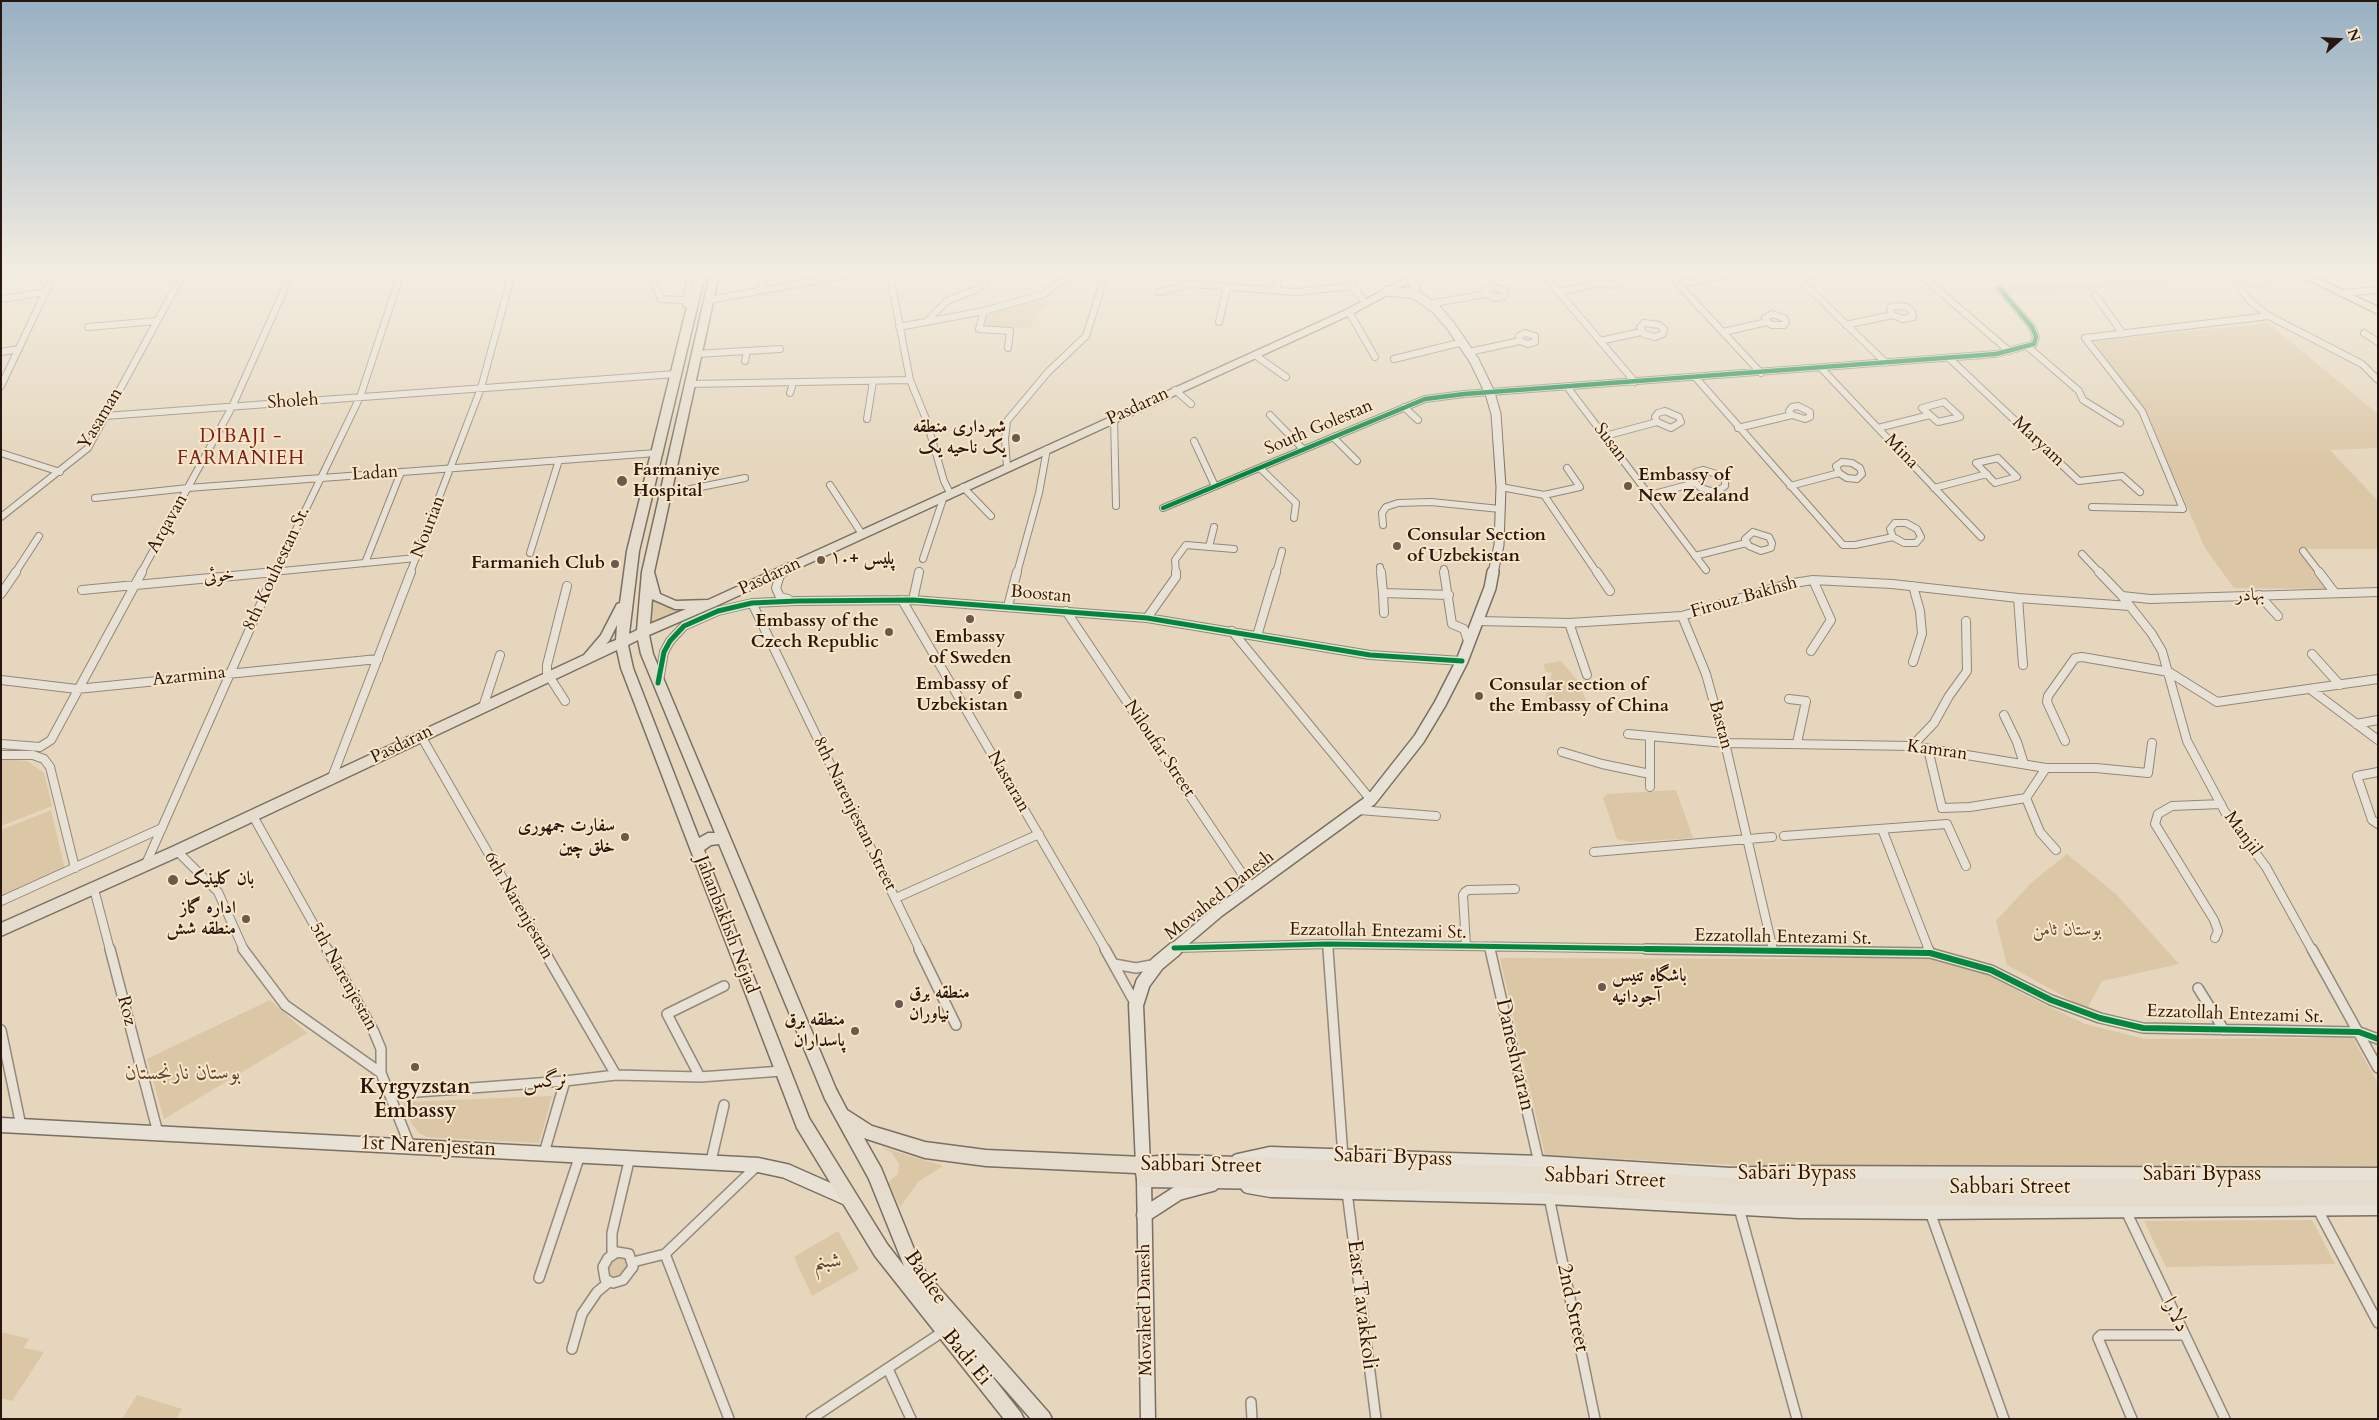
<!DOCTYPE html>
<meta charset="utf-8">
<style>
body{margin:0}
#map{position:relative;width:2379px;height:1420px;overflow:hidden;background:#e5d6bd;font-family:Cardo,serif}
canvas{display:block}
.frame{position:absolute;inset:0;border:2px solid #281710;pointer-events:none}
.north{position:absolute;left:2314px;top:15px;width:50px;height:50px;-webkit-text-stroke:4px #f9e6c9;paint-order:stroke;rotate:71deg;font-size:14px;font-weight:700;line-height:20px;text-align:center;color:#281710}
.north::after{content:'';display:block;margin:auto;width:18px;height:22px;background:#281710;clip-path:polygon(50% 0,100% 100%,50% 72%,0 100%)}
</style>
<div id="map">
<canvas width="2379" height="1420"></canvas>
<div class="frame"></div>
<div class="north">N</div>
</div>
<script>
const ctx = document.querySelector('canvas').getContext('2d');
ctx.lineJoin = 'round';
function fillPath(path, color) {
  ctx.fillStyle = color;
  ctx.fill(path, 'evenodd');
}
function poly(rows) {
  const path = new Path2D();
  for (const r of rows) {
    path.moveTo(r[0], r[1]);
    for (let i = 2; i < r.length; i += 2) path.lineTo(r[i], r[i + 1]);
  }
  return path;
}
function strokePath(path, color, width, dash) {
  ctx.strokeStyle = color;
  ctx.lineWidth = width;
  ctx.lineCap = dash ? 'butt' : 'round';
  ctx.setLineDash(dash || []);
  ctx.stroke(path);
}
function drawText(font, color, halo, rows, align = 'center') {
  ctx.font = font + ' Cardo,Amiri,serif';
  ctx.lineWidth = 4;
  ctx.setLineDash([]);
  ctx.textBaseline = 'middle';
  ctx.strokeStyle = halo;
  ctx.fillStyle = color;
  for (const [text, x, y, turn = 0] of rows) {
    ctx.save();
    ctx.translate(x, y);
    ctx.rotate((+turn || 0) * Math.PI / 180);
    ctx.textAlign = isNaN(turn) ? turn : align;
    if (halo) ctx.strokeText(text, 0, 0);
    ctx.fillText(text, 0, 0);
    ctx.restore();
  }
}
const green = poly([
 [1987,270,2217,270,2227,280,2009,294],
 [2235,270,2264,270,2265,274,2278,287,2248,289],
 [1048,295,1049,305,1035,315,1031,329,983,328,988,312],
 [2268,323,2378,414,2378,448,2330,450,2378,501,2378,549,2301,549,2330,589,2234,588,2205,548,2148,416,2094,341],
 [652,597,663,606,681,609,649,625],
 [1561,661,1578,681,1586,700,1577,706,1544,703,1552,673,1545,671,1544,664],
 [1,759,27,761,44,773,52,806,1,826],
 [1676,790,1693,838,1631,842,1617,839,1603,798,1607,794],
 [51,810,65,869,1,897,1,830],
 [2067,854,2116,894,2179,964,2102,981,2087,1009,2007,965,1996,921,2030,884],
 [1931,957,1987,971,2023,994,2085,1024,2145,1039,2353,1038,2378,1084,2378,1168,1815,1169,1545,1155,1500,958,1773,959],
 [270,1000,307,1033,164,1119,147,1059],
 [552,1096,539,1143,427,1137,419,1133,412,1124,403,1102],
 [881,1147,943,1166,919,1181,900,1207,888,1183,898,1174,899,1164,892,1153],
 [2312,1220,2335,1264,2166,1267,2144,1221],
 [838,1231,859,1269,812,1296,794,1257],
 [623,1255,630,1262,625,1275,609,1279,606,1264,612,1258],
 [1,1332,29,1339,23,1348,44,1352,12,1401,1,1398],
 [137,1395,182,1409,176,1419,122,1419]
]);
const minorFar2 = poly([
 [649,270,661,299,685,300],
 [889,270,910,380,926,419,944,481,950,493],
 [1540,270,1635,382],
 [1665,270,1761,373],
 [1790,270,1886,363],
 [1843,270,1854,274,1863,270],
 [1915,270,2009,351],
 [2227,270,2249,300,2267,315,2362,364,2378,380],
 [1606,274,1616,275,1621,282,1615,285,1606,284,1601,278,1606,274],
 [1,278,53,270],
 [1798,278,1843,270],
 [1207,284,1210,270],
 [1678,284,1734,274],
 [1352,286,1366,303],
 [1352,286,1355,270],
 [1494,287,1505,291,1504,296,1495,298,1486,294,1487,289,1494,287],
 [762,290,763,270],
 [1276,290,1280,270],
 [1159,292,1191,284,1296,292,1352,286],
 [1559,292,1604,282],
 [2342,293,2378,290],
 [2095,295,2123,334],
 [1,299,46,292],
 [709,300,875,270],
 [686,304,691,270],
 [1429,304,1486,294],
 [1894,306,1907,307,1912,311,1913,317,1903,319,1892,315,1890,308,1894,306],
 [984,311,979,329,1010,331,1008,348],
 [1349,312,1375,357],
 [1772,314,1784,318,1786,322,1784,325,1772,325,1767,322,1765,318,1772,314],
 [926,322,947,301,977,289,986,283,986,270],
 [1219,322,1227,287],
 [1644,323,1659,325,1664,329,1663,334,1655,337,1644,334,1640,327,1644,323],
 [1846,325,1892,315],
 [88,327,157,321],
 [899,327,984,311,1044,294,1064,279,1102,270],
 [1723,332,1767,322],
 [1525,333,1535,336,1535,342,1528,344,1520,341,1519,336,1525,333],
 [2364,333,2378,342],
 [2085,338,2142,411,2183,509,2092,507],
 [2085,338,2269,316],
 [1600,341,1641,332],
 [2028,347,2079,391,2083,400,2120,423],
 [1,352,19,349],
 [1469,352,1520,341],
 [696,354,780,349],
 [1255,355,1286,377],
 [1949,358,2079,481,2122,476,2140,492],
 [1394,359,1463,342],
 [745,361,747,351],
 [1821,368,1981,537],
 [1696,378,1843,545,1855,545,1893,537],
 [689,384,910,380],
 [1,386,56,270],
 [1568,388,1706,570],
 [1175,390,1191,404],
 [790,393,793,383],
 [1944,402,1960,417,1938,422,1922,408,1944,402],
 [1798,406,1810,412,1810,417,1805,419,1792,415,1789,411,1792,407,1798,406],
 [1404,407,1418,420],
 [1665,411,1679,417,1681,422,1671,428,1657,422,1655,417,1658,413,1665,411],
 [1270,415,1303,449],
 [105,416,675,374],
 [1114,418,1116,506],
 [867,419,873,381],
 [1738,428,1792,415],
 [1878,428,1930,415],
 [1605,436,1657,422],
 [1333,437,1357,461],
 [1194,441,1215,486],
 [1,453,60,472],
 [1998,458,2017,477,1995,483,1976,463,1998,458],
 [1842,462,1852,463,1860,468,1862,474,1857,479,1847,478,1839,473,1836,466,1842,462],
 [1007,467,1005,439,1007,421,1048,372,1086,336,1107,270],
 [1260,468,1296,503,1294,518],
 [1703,470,1720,475,1725,481,1725,486,1719,490,1711,491,1701,488,1695,483,1693,477,1696,472,1703,470],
 [830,485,862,534],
 [1790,486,1839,473],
 [963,487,991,516],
 [1501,487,1544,495,1580,487,1567,468],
 [1934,488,1987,474],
 [666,494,745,478],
 [1544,495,1597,573],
 [1650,495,1695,483],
 [95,498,188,488,656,453],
 [1163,508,1425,399,1464,394,1996,354,2034,344,2036,337,2032,327,2000,289],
 [1,517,88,448,185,270],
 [1895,523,1906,523,1917,529,1921,537,1916,543,1904,543,1893,537,1890,529,1895,523],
 [1383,525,1382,513,1386,507,1398,503,1431,502,1500,509],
 [1753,532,1769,537,1772,543,1771,548,1761,551,1749,546,1745,539,1753,532],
 [1209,547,1214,527],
 [2303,551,2320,573],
 [530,553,559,460],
 [2082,554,2100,573],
 [1695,556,1746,543],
 [923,559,944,496],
 [365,563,401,472],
 [1380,567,1381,573],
 [1444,569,1445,573],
 [15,573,39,536],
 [141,573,232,407,293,270],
 [262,573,416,558],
 [275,573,360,397,402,270],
 [410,573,481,388,513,270],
 [783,573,785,571],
 [1017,573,1039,493,1047,449],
 [1176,573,1175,560,1186,545,1234,549],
 [1276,573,1282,551]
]);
const minorFar1 = poly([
 [784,572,780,575,776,588,780,597,788,599],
 [1381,572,1383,593],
 [1444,572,1452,624,1464,629,1469,644],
 [1597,572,1610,591],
 [2099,572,2122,596,2152,634,2162,651,2187,741,2225,812,2266,867,2312,950],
 [2319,572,2335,593],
 [1913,586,1920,611,1922,634,1913,662],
 [82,590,275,572],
 [1,594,16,572],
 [2259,595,2278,616],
 [2122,596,2150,599,2378,592],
 [2018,598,2023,665],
 [902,600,1106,950],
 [913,600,919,572],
 [752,603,920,950],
 [1008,606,1017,572],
 [1066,611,1251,887],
 [1384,613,1383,593,1449,595],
 [1682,616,1706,674,1725,743,1773,950],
 [1147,618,1176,577,1176,572],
 [1478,621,1569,623,1682,616,1787,584,1813,580,1892,584,2018,598,2130,606],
 [1569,623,1587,675],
 [1232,631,1371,800],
 [1257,636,1276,572],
 [1811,651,1831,620,1813,580],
 [2312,654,2340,685],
 [1,680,77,689,378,659],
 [659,681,664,652,670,641,684,626,718,611,752,603,797,601,913,600,1147,618,1370,655,1462,661],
 [2310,689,2378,740],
 [1789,699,1806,701,1797,743],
 [565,701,547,673,547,665,567,586],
 [483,707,500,655],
 [2004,715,2017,742,2024,764],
 [2356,724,2378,720],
 [1628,734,1725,743,1912,746,2046,768,2096,768,2148,773,2152,743],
 [421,736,544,950],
 [1650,736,1650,787],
 [2065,741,2047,702,2048,696,2075,658,2082,657,2169,672,2217,702,2378,679],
 [1,744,40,747,51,740,142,572],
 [1912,746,1934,723,1949,696,1967,671,1966,621],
 [1928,749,1942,808,1970,807,2026,798,2046,768],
 [1562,752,1602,764,1650,774],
 [1,755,33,755,44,759,50,767,75,868],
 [2378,772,2357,776,2372,820,2378,824],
 [331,780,411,572],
 [2026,798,2040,832,2056,850],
 [1359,810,1436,816],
 [253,816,328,950],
 [1882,829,1929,950],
 [1784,836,1947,824,1966,866],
 [177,851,218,892,244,950],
 [1594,852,1772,837],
 [145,866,275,572],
 [94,889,110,950],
 [896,898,1039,834],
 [1,901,162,828],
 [2215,938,2218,931,2214,920,2155,824,2158,814,2172,806,2221,804],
 [1328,944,1328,950],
 [1466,946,1463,895,1465,892,1468,890,1515,889],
 [1490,947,1491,950],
 [1176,948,1328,944,1730,950]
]);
const minor = poly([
 [110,949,158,1133],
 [243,949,285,1005,381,1073],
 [327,949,374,1032,381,1049,381,1073,410,1146],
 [543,949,616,1075],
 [919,949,956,1025],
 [1105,949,1135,1003],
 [1328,949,1343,1157],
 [1490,949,1539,1163],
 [1646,949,1930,953,1991,970,2051,1000,2100,1018,2143,1028,2359,1032,2378,1039],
 [1772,949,1773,951],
 [1928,949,1930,953],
 [2312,949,2378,1068],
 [1114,964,1136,968,1157,964],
 [2198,988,2224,1030],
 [1,1030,21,1126],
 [700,1077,667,1014,724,986],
 [391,1094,565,1081,616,1075,700,1077,782,1071],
 [544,1153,565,1081],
 [711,1161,724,1105],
 [1347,1192,1376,1419],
 [1549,1197,1595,1419],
 [1739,1208,1797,1419],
 [2317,1208,2378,1323],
 [2126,1211,2225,1419],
 [1930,1212,2004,1419],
 [617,1252,629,1254,633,1267,623,1280,613,1283,605,1279,603,1267,608,1258,617,1252],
 [665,1254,729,1419],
 [612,1255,612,1233,630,1157],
 [633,1262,665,1254,758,1165],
 [539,1278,580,1155],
 [572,1349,582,1314,597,1292,609,1282],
 [888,1369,911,1419],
 [1251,1402,1252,1419],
 [811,1419,944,1331],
 [2132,1419,2098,1338,2101,1335,2185,1335]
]);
const secondaryFar2 = poly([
 [1387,291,1415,294,1436,309,1450,325,1474,360,1490,393,1496,414,1501,487,1499,545,1493,573],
 [1415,294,1414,284,1419,279]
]);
const secondaryFar1 = poly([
 [1173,950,1219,911,1371,800,1419,739,1440,704,1462,661,1490,588,1493,572]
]);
const secondary = poly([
 [1,1125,758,1165,786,1171,847,1198],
 [1238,1161,1270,1154,1539,1163,1730,1175,1788,1173,2378,1175],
 [1143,1165,1136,1005,1143,983,1157,964,1175,949],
 [1144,1179,1148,1419],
 [1248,1186,1271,1190,1549,1197,1798,1211,1930,1212,2378,1208],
 [1144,1215,1178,1193,1212,1184]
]);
const primary = poly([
 [696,270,706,270,639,551,629,634,637,630,642,572,711,270,720,270,654,572,660,594,676,601,708,600,1346,310,1421,270,1433,270,1352,314,716,606,649,635,653,654,836,1089,847,1110,872,1126,925,1142,986,1150,1143,1157,1176,1155,1539,1167,1732,1178,2378,1180,2378,1205,2221,1207,1735,1205,1539,1193,1144,1187,1138,1185,1136,1173,986,1166,925,1158,864,1138,881,1168,916,1254,926,1273,1049,1413,1052,1419,1031,1419,980,1361,1021,1413,1024,1419,1004,1419,875,1256,797,1128,621,668,617,650,182,855,1,936,1,923,172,847,584,655,601,635,617,604,620,603,627,551,696,270],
 [652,599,675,609,686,609,650,624,652,599],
 [617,625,616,640,606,644,609,641,617,625],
 [638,640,641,654,715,833,708,833,699,838,633,668,628,645,638,640],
 [719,844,825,1099,869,1179,904,1266,887,1244,809,1118,704,850,711,845,719,844],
 [2288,270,2300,270,2378,307,2378,314,2288,270]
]);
const cyclewayFar2 = poly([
 [1163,508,1425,399,1464,394,1996,354,2034,344,2036,337,2032,327,2000,289]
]);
const cyclewayFar1 = poly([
 [658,683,664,652,670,641,684,626,718,611,752,603,797,601,913,600,1147,618,1370,655,1462,661],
 [1174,948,1328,944,1730,950]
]);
const cycleway = poly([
 [1646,949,1930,953,1991,970,2051,1000,2100,1018,2143,1028,2359,1032,2378,1039]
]);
const markers = [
 [1016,438,5,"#6a5a4d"],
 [622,481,6,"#6a5a4d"],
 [1628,486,5,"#6a5a4d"],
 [1397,546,5,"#6a5a4d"],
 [821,560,5,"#6a5a4d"],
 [615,564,5,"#6a5a4d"],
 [970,619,5,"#6a5a4d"],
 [889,632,5,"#6a5a4d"],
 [1018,695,5,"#6a5a4d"],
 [1479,696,5,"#6a5a4d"],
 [625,837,5,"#6a5a4d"],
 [173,880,6,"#6a5a4d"],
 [246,919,5,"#6a5a4d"],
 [1602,987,5,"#6a5a4d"],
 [899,1004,5,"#6a5a4d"],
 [855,1031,5,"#6a5a4d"],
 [415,1067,5,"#6a5a4d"]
];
const streetNames = [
 ["Sholeh",293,402,-4],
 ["Pasdaran",1138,407,-25],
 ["Yasaman",101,419,-59],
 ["South Golestan",1319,428,-23],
 ["Maryam",2038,442,43],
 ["Susan",1610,443,53],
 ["Mina",1901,452,46],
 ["Ladan",375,474,-4],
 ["Arqavan",168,524,-61],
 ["Nourian",429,527,-69],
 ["8th Kouhestan St.",277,569,-65],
 ["خوئی",219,577,-6],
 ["Pasdaran",770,577,-25],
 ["Boostan",1041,595,5],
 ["بهادر",2250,596,-2],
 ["Firouz Bakhsh",1744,598,-16],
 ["Azarmina",189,677,-6],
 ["Bastan",1720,725,75],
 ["Pasdaran",402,745,-26],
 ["Niloufar Street",1159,749,56],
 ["Kamran",1937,751,8],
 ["Nastaran",1008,782,60],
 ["8th Narenjestan Street",854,814,64],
 ["Manjil",2242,834,54],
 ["Movahed Danesh",1220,896,-38],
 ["6th Narenjestan",518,906,60],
 ["Jahanbakhsh Nejad",726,925,69],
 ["Ezzatollah Entezami St.",1378,932,1],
 ["Ezzatollah Entezami St.",1783,938,1],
 ["5th Narenjestan",343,977,61],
 ["Roz",126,1011,75],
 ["Ezzatollah Entezami St.",2235,1015,2],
 ["Movahed Danesh",1146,1310,-91]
];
const poiNames = [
 ["شهرداری منطقه",1006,428,"right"],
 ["یک ناحیه یک",1006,449,"right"],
 ["Farmaniye",633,471],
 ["Hospital",633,492],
 ["Embassy of",1638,476],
 ["New Zealand",1638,497],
 ["Consular Section",1407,536],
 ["of Uzbekistan",1407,557],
 ["پلیس +١٠",831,560],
 ["Farmanieh Club",605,564,"right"],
 ["Embassy of the",879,622,"right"],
 ["Czech Republic",879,643,"right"],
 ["Embassy",970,638,"center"],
 ["of Sweden",970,659,"center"],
 ["Embassy of",1008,685,"right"],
 ["Uzbekistan",1008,706,"right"],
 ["Consular section of",1489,686],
 ["the Embassy of China",1489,707],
 ["سفارت جمهوری",615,827,"right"],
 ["خلق چین",615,848,"right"],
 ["بان کلینیک",184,880],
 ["اداره گاز",236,909,"right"],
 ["منطقه شش",236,930,"right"],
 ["باشگاه تنیس",1612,977],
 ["آجودانیه",1612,998],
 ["منطقه برق",909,994],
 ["نیاوران",909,1015],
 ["منطقه برق",845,1021,"right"],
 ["پاسداران",845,1042,"right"]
];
const parkNames = [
 ["بوستان ثامن",2067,931]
];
const neighbourhoodNames = [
 ["DIBAJI -",241,438],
 ["FARMANIEH",241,460]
];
const nearStreetnames = [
 ["Daneshvaran",1514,1055,77],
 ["نرگس",545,1082,-5],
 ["1st Narenjestan",428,1147,3],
 ["Sabāri Bypass",1393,1158,2],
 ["Sabbari Street",1201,1166,1],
 ["Sabāri Bypass",1797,1174],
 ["Sabāri Bypass",2202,1175],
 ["Sabbari Street",1605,1179,3],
 ["Sabbari Street",2010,1188],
 ["Badiee",925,1278,56],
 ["East Tavakkoli",1361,1305,83],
 ["2nd Street",1572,1308,78],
 ["دلارا",2175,1315,65],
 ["Badi Ei",966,1358,51]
];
const nearParknames = [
 ["بوستان نارنجستان",183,1074],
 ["شبنم",828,1262]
];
const nearPoinames = [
 ["Kyrgyzstan",415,1088],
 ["Embassy",415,1112]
];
fillPath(green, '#dbc6a5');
strokePath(minorFar2, '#93887a', 8);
strokePath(minorFar1, '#93887a', 10);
strokePath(minor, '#93887a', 12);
strokePath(secondaryFar2, '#796f62', 11);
strokePath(secondaryFar1, '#796f62', 14);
strokePath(secondary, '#796f62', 17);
strokePath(primary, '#796f62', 3);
strokePath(minorFar2, '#e8e1d5', 6);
strokePath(minorFar1, '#e8e1d5', 8);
strokePath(minor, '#e8e1d5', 9);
strokePath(secondaryFar2, '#e8e1d5', 9);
strokePath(secondaryFar1, '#e8e1d5', 11);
strokePath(secondary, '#e8e1d5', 14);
fillPath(primary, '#e5dccd');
strokePath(cyclewayFar2, '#00873e', 4.5);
strokePath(cyclewayFar1, '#00873e', 5);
strokePath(cycleway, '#00873e', 6);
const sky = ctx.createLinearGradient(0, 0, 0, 469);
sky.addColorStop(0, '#98b0c3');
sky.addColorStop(0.58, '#f3ede1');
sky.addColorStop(1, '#f3ede100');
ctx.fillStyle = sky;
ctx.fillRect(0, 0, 2379, 469);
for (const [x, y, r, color] of markers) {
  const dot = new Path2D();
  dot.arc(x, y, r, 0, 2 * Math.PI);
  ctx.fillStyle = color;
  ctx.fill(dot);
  strokePath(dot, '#f9e6c9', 2);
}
drawText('18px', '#281710', '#f9e6c9', streetNames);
drawText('bold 18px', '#281710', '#f9e6c9', poiNames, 'left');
drawText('italic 18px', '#5b4737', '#f9e6c9', parkNames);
ctx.letterSpacing = '1px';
drawText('19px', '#7a1f14', '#f9e6c9', neighbourhoodNames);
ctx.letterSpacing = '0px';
drawText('21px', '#281710', '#f9e6c9', nearStreetnames);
drawText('italic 21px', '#5b4737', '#f9e6c9', nearParknames);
drawText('bold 21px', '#281710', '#f9e6c9', nearPoinames);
</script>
